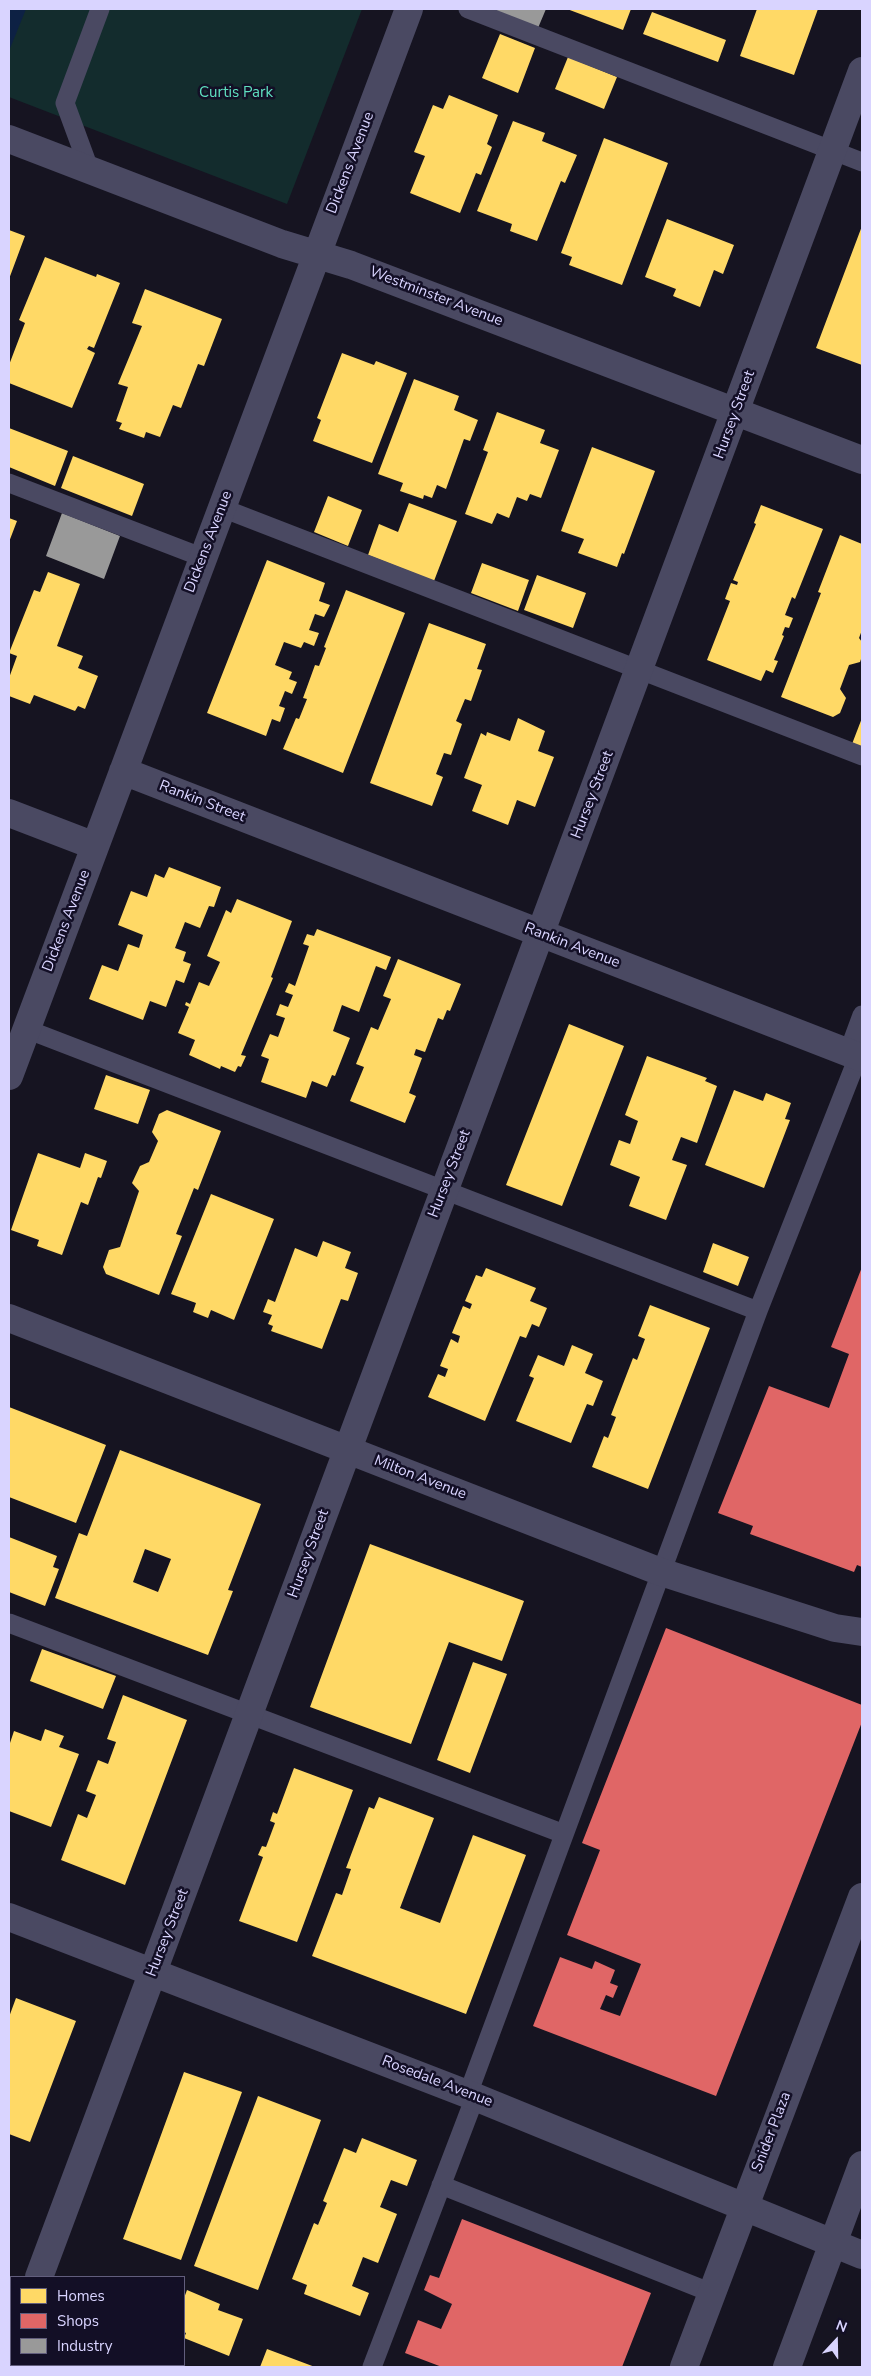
<!DOCTYPE html>
<html>
<head>
<meta charset="utf-8">
<style>
	body { margin:0 }
	#map { position:relative; width:871px; height:2376px; overflow:hidden; background:#161421; font-family:"Nunito Sans",sans-serif }
	canvas { display:block }
	.frame { position:absolute; inset:0; border:10px solid #d9d4ff; pointer-events:none }
	.legend { position:absolute; left:10px; top:2276px; width:175px; height:90px; box-sizing:border-box; background:#130f26; border:1px solid #625e7d; margin:0; padding:6px 9px; list-style:none; font-size:15px; color:#d9d4ff }
	.legend li { display:flex; align-items:center; gap:10px; height:25px }
	.legend b { width:25px; border:1px solid #625e7d }
	.north { position:absolute; left:811px; top:2316px; width:50px; height:50px; -webkit-text-stroke:4px #130f26; paint-order:stroke; rotate:21deg; font-size:14px; font-weight:700; line-height:20px; text-align:center; color:#d9d4ff }
	.north::after { content:''; display:block; margin:auto; width:18px; height:22px; background:#d9d4ff; clip-path:polygon(50% 0,100% 100%,50% 72%,0 100%) }
</style>
</head>
<body>
<div id="map">
<canvas width="871" height="2376"></canvas>
<div class="frame"></div>
<ul class="legend">
<li><b style="height:14px;background:#ffd966"></b>Homes</li>
<li><b style="height:14px;background:#e06666"></b>Shops</li>
<li><b style="height:14px;background:#999"></b>Industry</li>
</ul>
<div class="north">N</div>
</div>
<script>
const ctx = document.querySelector('canvas').getContext('2d');
ctx.lineJoin = 'round';
function fill(path, color) {
  ctx.fillStyle = color;
  ctx.fill(path, 'evenodd');
}
function toPath(rows) {
  const path = new Path2D();
  for (const r of rows) {
    path.moveTo(r[0], r[1]);
    for (let i = 2; i < r.length; i += 2) path.lineTo(r[i], r[i + 1]);
  }
  return path;
}
function strokePath(path, color, width, dash) {
  ctx.strokeStyle = color;
  ctx.lineWidth = width;
  ctx.lineCap = dash ? 'butt' : 'round';
  ctx.setLineDash(dash || []);
  ctx.stroke(path);
}
function label(font, color, halo, rows, align = 'center') {
  ctx.font = font + ' "Nunito Sans",sans-serif';
  ctx.lineWidth = 5;
  ctx.setLineDash([]);
  ctx.textBaseline = 'middle';
  ctx.strokeStyle = halo;
  ctx.fillStyle = color;
  for (const [text, x, y, turn = 0] of rows) {
    ctx.save();
    ctx.translate(x, y);
    ctx.rotate((+turn || 0) * Math.PI / 180);
    ctx.textAlign = isNaN(turn) ? turn : align;
    if (halo) ctx.strokeText(text, 0, 0);
    ctx.fillText(text, 0, 0);
    ctx.restore();
  }
}
fill(toPath([
	[9,9,362,9,287,204,9,97]
]), '#132c2d');
fill(toPath([
	[9,9,26,9,9,51]
]), '#0d2144');
fill(toPath([
	[567,9,631,9,623,30],
	[757,9,818,9,794,75,740,56],
	[652,12,726,40,718,62,643,34],
	[500,34,535,48,518,93,482,78],
	[568,57,617,77,604,109,555,89],
	[449,95,498,115,487,144,492,147,481,175,476,173,460,213,410,193,425,156,414,152,433,105,443,109],
	[513,121,545,133,542,141,577,155,565,183,561,181,537,241,510,231,512,224,477,211],
	[604,138,668,163,622,285,569,265,572,257,561,253],
	[667,219,734,245,723,274,714,270,700,307,673,296,676,289,645,277],
	[862,226,862,365,816,348],
	[9,230,25,236,9,279],
	[45,257,96,277,97,274,120,283,94,348,89,346,87,349,95,353,72,408,9,383,9,365,25,323,19,320],
	[145,289,222,319,204,366,198,364,181,408,173,405,160,437,146,432,144,438,119,429,122,423,116,421,128,387,118,384,142,326,132,323],
	[342,353,374,365,376,361,407,373,372,463,313,441,321,420,317,418],
	[414,379,459,396,454,410,478,420,470,441,464,439,446,489,437,485,432,498,424,495,423,499,400,491,403,483,378,474],
	[497,412,545,430,540,443,559,450,541,498,530,494,527,501,517,497,509,518,497,513,492,524,465,514,488,452,483,450],
	[9,428,68,451,55,486,9,467],
	[592,447,655,471,624,554,622,553,617,567,578,553,584,539,561,531],
	[73,456,144,484,132,516,61,488],
	[328,496,362,510,348,546,314,532],
	[409,503,457,521,434,581,368,555,379,524,398,532],
	[761,505,823,529,795,599,792,597,785,615,793,618,789,628,785,627,782,635,784,636,774,660,778,661,773,673,766,670,761,681,707,660,730,601,725,599,731,583,737,585,738,582,733,580,756,524,754,523],
	[9,518,17,521,9,542],
	[840,535,862,544,862,630,859,638,862,642,862,656,860,662,849,665,840,689,846,698,840,713,833,717,781,697,821,593,818,592],
	[267,560,325,583,319,601,330,605,324,617,315,614,309,630,319,633,314,646,304,642,301,648,284,642,275,665,292,672,289,679,297,682,292,694,285,691,279,706,285,708,280,722,272,719,266,736,207,713],
	[482,563,529,580,518,611,471,593],
	[48,572,80,584,57,646,83,656,78,668,98,676,85,709,78,706,75,711,34,695,30,704,9,696,9,678,17,656,9,653,34,590,40,592],
	[537,575,586,593,573,628,524,610],
	[346,590,405,613,343,773,283,749,296,718,299,719,307,699,303,698,315,665,319,666,326,648,324,647],
	[429,623,486,644,477,669,482,670,471,701,465,699,456,721,462,724,451,755,444,753,436,774,443,777,432,806,370,783],
	[518,718,545,731,538,751,554,757,535,807,517,800,508,825,472,811,482,785,464,778,481,733,486,736,487,732,510,741],
	[862,718,862,748,852,744],
	[169,867,221,887,214,907,209,906,200,928,185,922,175,948,186,952,183,961,191,964,184,983,176,980,166,1007,150,1001,143,1020,89,999,102,965,118,971,128,944,139,948,143,935,118,925,131,891,147,897,155,874,164,878],
	[237,899,292,921,271,977,273,978,241,1055,246,1056,241,1067,238,1066,235,1072,221,1066,220,1069,189,1055,195,1040,178,1033,189,1007,185,1005,186,1002,190,1004,199,982,209,986,220,962,207,956,226,910,231,913],
	[317,929,391,957,386,970,376,966,359,1012,342,1005,333,1031,350,1038,335,1076,332,1075,327,1087,312,1081,306,1098,261,1082,269,1059,261,1056,270,1034,278,1037,285,1018,276,1015,280,1004,288,1007,293,995,285,992,289,983,295,986,309,946,303,944,307,934,314,936],
	[398,959,461,984,450,1011,447,1010,443,1020,438,1018,425,1052,416,1049,414,1055,422,1058,409,1093,416,1096,405,1123,350,1101,364,1067,356,1064,371,1027,378,1030,391,999,383,996],
	[569,1024,624,1046,562,1206,506,1185],
	[647,1056,707,1078,705,1081,717,1086,697,1143,681,1137,672,1160,687,1165,666,1220,629,1206,640,1177,610,1165,619,1140,630,1144,638,1121,625,1115],
	[106,1075,150,1090,138,1124,94,1109],
	[734,1090,763,1101,766,1093,791,1103,785,1119,790,1120,764,1188,705,1165],
	[167,1110,221,1131,198,1190,194,1188,176,1234,182,1236,159,1295,106,1274,103,1267,109,1250,120,1247,139,1191,132,1183,140,1166,149,1162,158,1141,152,1132,159,1114],
	[38,1153,80,1168,85,1153,107,1161,101,1178,98,1177,88,1205,81,1202,62,1255,37,1246,39,1240,11,1230],
	[211,1194,274,1219,234,1320,211,1310,208,1318,193,1312,196,1303,171,1294],
	[323,1241,351,1252,345,1268,358,1273,348,1301,341,1299,322,1349,271,1331,273,1326,268,1324,272,1315,263,1312,268,1299,275,1302,295,1248,317,1257],
	[713,1243,749,1257,738,1286,703,1272],
	[486,1268,536,1288,530,1301,547,1308,539,1327,532,1324,526,1338,520,1336,485,1421,428,1397,438,1374,445,1377,448,1369,440,1366,451,1339,458,1343,460,1336,452,1333,463,1306,470,1309,472,1304,465,1301,476,1275,482,1277],
	[650,1305,710,1328,648,1489,592,1467,604,1436,608,1438,616,1417,611,1415,633,1358,637,1360,645,1339,638,1336],
	[572,1345,593,1354,585,1373,603,1381,593,1406,587,1404,571,1443,516,1421,534,1378,529,1376,538,1355,564,1366],
	[9,1407,106,1445,76,1523,9,1497],
	[120,1450,261,1504,228,1590,233,1591,208,1655,55,1598,79,1533,87,1536],
	[145,1549,171,1559,158,1592,133,1582],
	[9,1537,57,1556,53,1567,59,1569,45,1606,9,1592],
	[370,1544,524,1601,502,1661,449,1642,411,1744,310,1707],
	[42,1649,116,1676,103,1709,30,1681],
	[473,1662,507,1674,470,1773,437,1760],
	[123,1695,187,1720,125,1885,61,1860,78,1814,87,1818,96,1795,86,1791,98,1760,108,1764,116,1742,107,1739],
	[45,1729,64,1736,59,1747,79,1754,51,1827,9,1811,9,1746,14,1731,41,1741],
	[294,1768,353,1790,297,1942,239,1921,263,1857,258,1855,262,1846,266,1847,275,1823,270,1821,273,1812,277,1814],
	[379,1797,434,1818,400,1908,440,1923,473,1835,526,1855,466,2014,312,1956,336,1893,342,1895,351,1869,346,1868,369,1807,374,1809],
	[16,1998,76,2021,30,2142,9,2134,9,2017],
	[184,2072,242,2092,181,2260,123,2239],
	[258,2096,321,2120,258,2290,194,2266],
	[362,2138,417,2160,407,2186,391,2180,380,2207,397,2214,378,2263,363,2257,352,2286,369,2293,360,2316,304,2294,307,2285,292,2279,314,2223,318,2225,327,2203,323,2201,344,2148,356,2153],
	[187,2290,220,2304,218,2310,243,2319,229,2356,184,2338,186,2333,184,2332,184,2298],
	[267,2349,315,2367,260,2367],
	[86,2365,137,2365,136,2367,85,2367]
]), '#ffd966');
fill(toPath([
	[862,1267,862,1567,857,1565,854,1572,750,1534,753,1526,718,1513,769,1386,829,1408,849,1354,831,1347],
	[666,1628,862,1705,862,1722,716,2096,533,2026,560,1957,592,1969,595,1961,615,1970,610,1983,618,1986,613,1998,606,1995,600,2009,620,2016,641,1964,567,1935,600,1850,582,1843],
	[462,2219,651,2293,622,2367,442,2367,405,2353,418,2320,441,2329,452,2304,424,2290,430,2275,439,2278]
]), '#e06666');
fill(toPath([
	[489,9,546,9,538,28],
	[62,513,120,536,104,579,46,556]
]), '#999');
strokePath(toPath([
	[468,9,862,162],
	[90,171,65,103,100,9],
	[9,483,204,558],
	[222,508,862,756],
	[26,1029,758,1311],
	[848,1053,862,1015],
	[9,1623,564,1834],
	[468,2094,758,1311,858,1057],
	[441,2185,712,2293],
	[372,2367,475,2097]
]), '#4a4962', 19);
strokePath(toPath([
	[9,139,282,244,351,265,862,460],
	[123,771,862,1058],
	[9,813,95,846],
	[9,1076,409,9],
	[9,1318,661,1572,835,1628,862,1632],
	[9,1917,475,2097,862,2255],
	[39,2277,862,71],
	[9,2359,11,2353],
	[684,2367,862,1897],
	[787,2367,862,2165]
]), '#4a4962', 28);
label('15px', '#5fe0c0', '#130f26', [
	["Curtis Park",236,93]
]);
label('15px', '#d9d4ff', '#130f26', [
	["Dickens Avenue",351,163,-69],
	["Westminster Avenue",436,297,21],
	["Hursey Street",735,415,-70],
	["Dickens Avenue",209,542,-69],
	["Hursey Street",593,795,-69],
	["Rankin Street",202,802,21],
	["Dickens Avenue",67,921,-69],
	["Rankin Avenue",572,946,21],
	["Hursey Street",450,1174,-69],
	["Milton Avenue",420,1478,21],
	["Hursey Street",309,1554,-70],
	["Hursey Street",168,1933,-69],
	["Rosedale Avenue",437,2082,21],
	["Snider Plaza",772,2132,-69]
]);
</script>
</body>
</html>
